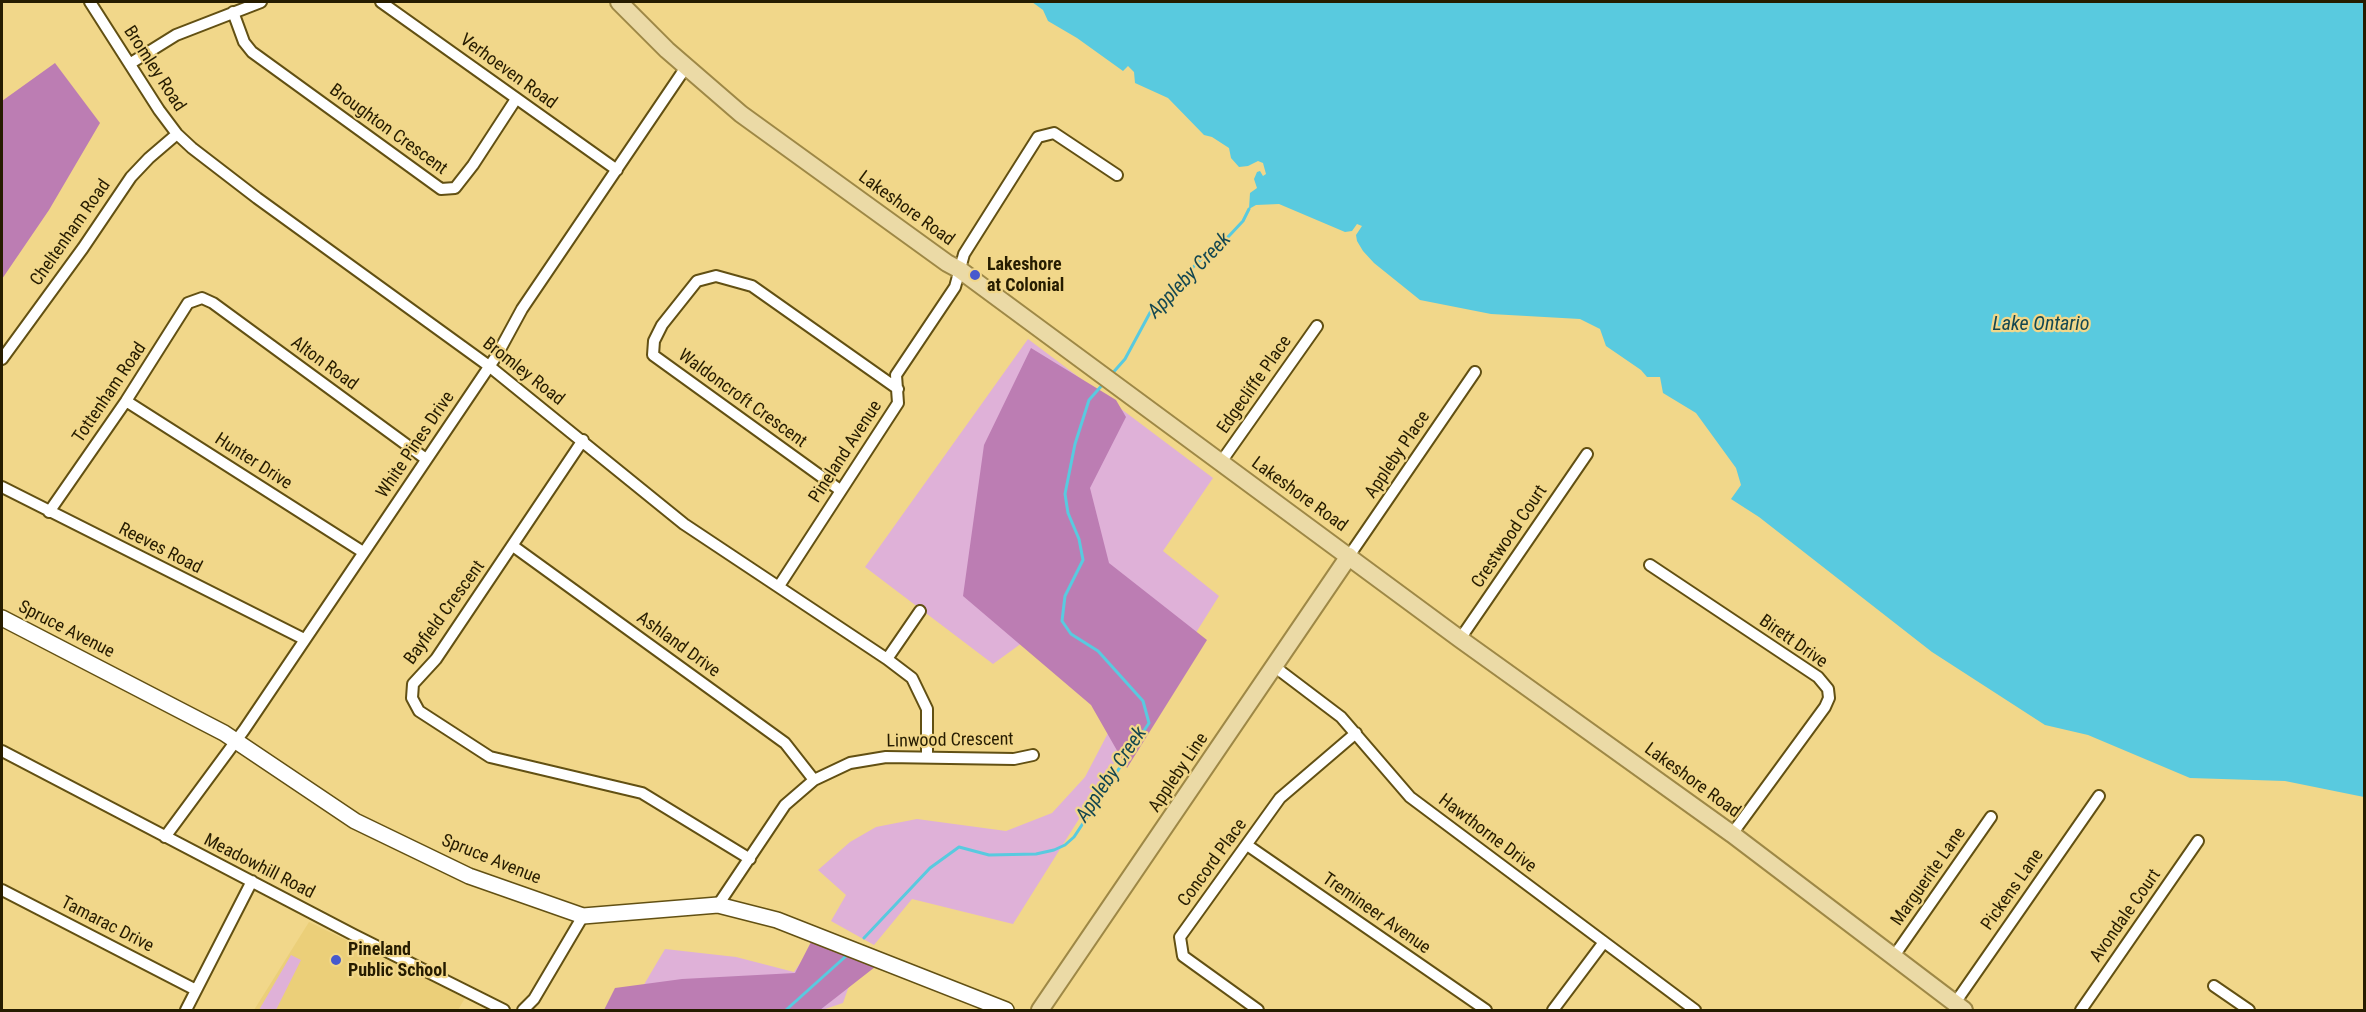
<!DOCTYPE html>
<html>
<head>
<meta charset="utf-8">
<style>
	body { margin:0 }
	#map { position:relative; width:2366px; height:1012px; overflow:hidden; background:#f1d78a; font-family:"Roboto Condensed",sans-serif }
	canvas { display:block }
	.frame { position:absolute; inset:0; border:3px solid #261c00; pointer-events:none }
</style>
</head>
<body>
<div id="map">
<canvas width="2366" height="1012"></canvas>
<div class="frame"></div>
</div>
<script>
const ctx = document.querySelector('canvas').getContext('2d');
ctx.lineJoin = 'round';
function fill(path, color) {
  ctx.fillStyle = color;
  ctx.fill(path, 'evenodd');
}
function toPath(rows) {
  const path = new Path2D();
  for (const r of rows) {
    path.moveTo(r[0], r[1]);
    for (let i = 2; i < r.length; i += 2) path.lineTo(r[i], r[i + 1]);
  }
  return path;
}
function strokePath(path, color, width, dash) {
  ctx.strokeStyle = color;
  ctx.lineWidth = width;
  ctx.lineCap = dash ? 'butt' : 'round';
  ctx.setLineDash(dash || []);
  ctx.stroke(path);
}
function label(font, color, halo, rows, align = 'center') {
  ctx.font = font + ' "Roboto Condensed",sans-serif';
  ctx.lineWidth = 4.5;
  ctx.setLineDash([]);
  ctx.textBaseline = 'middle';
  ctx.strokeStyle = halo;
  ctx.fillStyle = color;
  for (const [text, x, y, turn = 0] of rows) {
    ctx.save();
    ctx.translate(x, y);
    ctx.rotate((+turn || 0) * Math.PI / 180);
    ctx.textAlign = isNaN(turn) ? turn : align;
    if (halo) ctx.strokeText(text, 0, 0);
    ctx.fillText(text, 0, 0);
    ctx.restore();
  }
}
fill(toPath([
	[309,922,465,998,458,1010,254,1010]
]), '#ebcf79');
fill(toPath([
	[1028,339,1213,478,1163,551,1219,596,1013,924,912,899,874,945,831,921,846,895,818,870,850,842,876,827,917,819,1006,831,1052,813,1085,777,1119,712,1044,627,993,664,865,567],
	[665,949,736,957,794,972,810,949,857,963,843,1003,822,1010,629,1010],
	[291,955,301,960,276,1010,259,1010]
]), '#dfb1d8');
fill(toPath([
	[55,63,100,123,49,210,2,279,2,101],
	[1031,348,1116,400,1126,417,1090,488,1109,563,1207,640,1127,768,1091,705,963,596,984,445],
	[811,942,875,967,820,1010,604,1010,615,988,682,979,795,973]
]), '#bc7db3');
fill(toPath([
	[1032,2,2364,2,2364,797,2285,781,2190,778,2088,735,2045,725,1932,652,1759,517,1731,499,1741,485,1736,468,1696,413,1663,393,1660,377,1647,377,1641,370,1606,346,1600,329,1580,319,1491,314,1420,300,1374,263,1363,251,1357,241,1356,235,1362,226,1357,224,1352,231,1345,232,1279,204,1256,205,1249,209,1250,193,1257,188,1254,179,1257,172,1260,171,1263,176,1266,174,1263,163,1258,161,1248,166,1239,167,1231,158,1229,148,1212,137,1204,135,1168,98,1135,83,1134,72,1128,66,1123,71,1077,38,1048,21,1043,10]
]), '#59cadf');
strokePath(toPath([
	[1110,376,1125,359,1152,309,1207,253,1228,237,1243,221,1249,209],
	[864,938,930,868,959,847,989,855,1036,854,1054,850,1065,845,1074,837,1149,723,1143,701,1098,651,1071,634,1062,621,1065,596,1083,560,1079,539,1068,513,1065,494,1075,444,1089,400,1104,383],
	[786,1010,845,957]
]), '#59cadf', 3);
const street = toPath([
	[90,2,159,110,177,134,192,148,257,198,489,366,684,524,887,659,912,678,927,709,927,757],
	[381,2,617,170],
	[233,12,244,42,252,52,441,189,455,188,473,165,516,99],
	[131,63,176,35,261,2],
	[2,359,83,248,131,177,149,158,177,134],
	[126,401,363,552],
	[583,440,436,659,413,684,412,698,419,711,490,757,642,793,750,859],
	[1221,462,1317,326],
	[2,487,304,639],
	[840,490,653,355,654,341,662,325,697,281,716,276,752,286,898,389],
	[49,512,126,401,188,303,202,298,213,303,426,459],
	[513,546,785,743,814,780],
	[1349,556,1475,372],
	[1650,565,1818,677,1828,689,1829,698,1825,707,1732,834],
	[779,586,898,403,896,375,955,287,964,254,1038,137,1054,133,1117,175],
	[1460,639,1587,454],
	[887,659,920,611],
	[1275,667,1341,717,1410,797,1695,1010],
	[2,751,354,935,504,1010],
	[165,837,244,730,497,355,522,309,686,67],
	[1247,845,1486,1010],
	[2,890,196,990],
	[718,905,785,805,814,780,850,763,886,757,1014,759,1033,755],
	[1894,956,1991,817],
	[2214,986,2249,1010],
	[1955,1003,2099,796],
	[186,1010,252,881],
	[523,1010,534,999,583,916],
	[1258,1010,1183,956,1180,937,1280,798,1356,733],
	[1553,1010,1604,942],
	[2081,1010,2198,841]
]);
const secondary = toPath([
	[2,618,224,733,355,821,469,876,583,916,718,905,777,920,1006,1010]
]);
const primary = toPath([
	[619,2,667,50,741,114,947,263,960,270,1460,639,1732,834,1964,1010],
	[1040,1010,1349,556]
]);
strokePath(street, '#625013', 14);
strokePath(secondary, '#625013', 18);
strokePath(primary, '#9e8846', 20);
strokePath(street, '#fff', 10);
strokePath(secondary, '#fff', 15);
strokePath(primary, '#ebdaa6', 16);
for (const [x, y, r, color] of [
	[975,275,6,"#4659cd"],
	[336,960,6,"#4659cd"]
]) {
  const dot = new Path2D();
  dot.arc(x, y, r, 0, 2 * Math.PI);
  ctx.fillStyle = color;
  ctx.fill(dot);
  strokePath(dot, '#f1d78a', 2);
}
label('18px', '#261c00', '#f1d78a', [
	["Bromley Road",154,69,57],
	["Verhoeven Road",508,72,36],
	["Broughton Crescent",388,130,36],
	["Lakeshore Road",906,209,36],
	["Cheltenham Road",71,233,-55],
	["Alton Road",324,364,36],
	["Bromley Road",523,372,38],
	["Edgecliffe Place",1255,385,-55],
	["Tottenham Road",110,393,-56],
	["Waldoncroft Crescent",742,399,36],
	["White Pines Drive",416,445,-56],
	["Pineland Avenue",846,452,-57],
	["Appleby Place",1398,455,-56],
	["Hunter Drive",253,462,33],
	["Lakeshore Road",1299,495,36],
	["Crestwood Court",1510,537,-56],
	["Reeves Road",160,549,27],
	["Bayfield Crescent",445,613,-54],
	["Spruce Avenue",66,630,27],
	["Birett Drive",1793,642,35],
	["Ashland Drive",678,645,36],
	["Linwood Crescent",950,741,-1],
	["Appleby Line",1179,773,-56],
	["Lakeshore Road",1692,781,36],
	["Hawthorne Drive",1487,834,37],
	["Spruce Avenue",491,860,22],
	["Concord Place",1213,863,-54],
	["Meadowhill Road",259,867,27],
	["Marguerite Lane",1929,877,-55],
	["Pickens Lane",2013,890,-55],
	["Tremineer Avenue",1376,914,35],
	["Avondale Court",2126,916,-55],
	["Tamarac Drive",107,925,27]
]);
label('bold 18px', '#261c00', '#f1d78a', [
	["Lakeshore",987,265],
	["at Colonial",987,286],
	["Pineland",348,950],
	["Public School",348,971]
], 'left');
label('italic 20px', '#144750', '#f1d78a', [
	["Appleby Creek",1190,276,-46],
	["Lake Ontario",2041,325],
	["Appleby Creek",1112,775,-56]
]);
</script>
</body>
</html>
